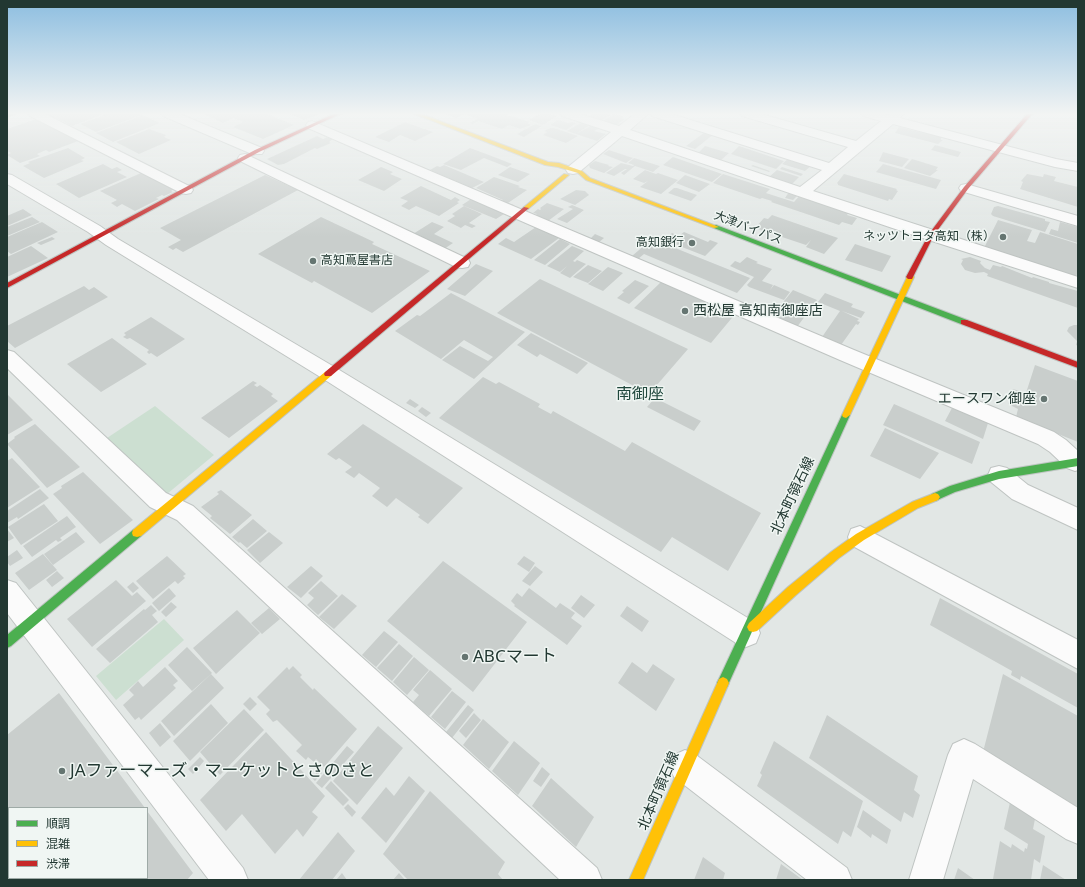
<!DOCTYPE html>
<html>
<head>
<meta charset="utf-8">
<style>
	body { margin:0 }
	#map { position:relative; width:1085px; height:887px; overflow:hidden; background:#e2e7e5; font-family:"Noto Sans","Noto Sans JP",sans-serif }
	canvas { display:block }
	.frame { position:absolute; inset:0; border:8px solid #223832; pointer-events:none }
	.legend { position:absolute; left:8px; top:807px; width:140px; height:72px; box-sizing:border-box; background:#f0f6f3; border:1px solid #9eaaa6; margin:0; padding:5px 7px; list-style:none; font-size:12px; color:#223832 }
	.legend li { display:flex; align-items:center; gap:8px; height:20px }
	.legend b { width:20px; border:1px solid #9eaaa6 }
</style>
</head>
<body>
<div id="map">
<canvas width="1085" height="887"></canvas>
<div class="frame"></div>
<ul class="legend">
<li><b style="height:5px;background:#4caf50"></b>順調</li>
<li><b style="height:5px;background:#ffc107"></b>混雑</li>
<li><b style="height:5px;background:#c62828"></b>渋滞</li>
</ul>
</div>
<script>
const ctx = document.querySelector('canvas').getContext('2d');
ctx.lineJoin = 'round';
function fill(path, color) {
  ctx.fillStyle = color;
  ctx.fill(path, 'evenodd');
}
function toPath(rows) {
  const path = new Path2D();
  for (const r of rows) {
    path.moveTo(r[0], r[1]);
    for (let i = 2; i < r.length; i += 2) path.lineTo(r[i], r[i + 1]);
  }
  return path;
}
function strokePath(path, color, width, dash) {
  ctx.strokeStyle = color;
  ctx.lineWidth = width;
  ctx.lineCap = dash ? 'butt' : 'round';
  ctx.setLineDash(dash || []);
  ctx.stroke(path);
}
function label(font, color, halo, rows, align = 'center') {
  ctx.font = font + ' "Noto Sans","Noto Sans JP",sans-serif';
  ctx.lineWidth = 3;
  ctx.setLineDash([]);
  ctx.textBaseline = 'middle';
  ctx.strokeStyle = halo;
  ctx.fillStyle = color;
  for (const [text, x, y, turn = 0] of rows) {
    ctx.save();
    ctx.translate(x, y);
    ctx.rotate((+turn || 0) * Math.PI / 180);
    ctx.textAlign = isNaN(turn) ? turn : align;
    if (halo) ctx.strokeText(text, 0, 0);
    ctx.fillText(text, 0, 0);
    ctx.restore();
  }
}
fill(toPath([
	[155,406,214,455,167,494,107,438],
	[164,619,184,640,116,700,96,676]
]), '#ccdfd1');
fill(toPath([
	[44,113,107,113,72,126],
	[110,113,137,113,142,115,96,132,80,124],
	[207,113,265,113,294,125,263,139,233,127,243,122,233,118,223,123,204,114],
	[293,113,322,113,304,120,290,114],
	[449,113,466,113,456,118,446,114],
	[467,113,504,113,508,115,506,116,511,116,530,122,528,123,531,125,520,129,509,125,502,129,478,121,473,124,470,123,477,119,465,114],
	[542,113,547,113,557,116,543,125,529,120],
	[594,113,604,113,610,115,601,121,588,117],
	[614,114,624,117,622,118,625,119,616,125,602,121],
	[143,115,160,123,113,142,96,133],
	[36,119,78,141,49,152,46,150,37,154,40,156,20,163,7,155,11,153,7,151,7,129],
	[558,120,568,123,572,122,576,123,566,130,550,125],
	[405,122,433,132,415,141,400,135,389,142,375,137],
	[582,122,590,125,576,134,567,131],
	[535,124,542,126,524,137,517,134],
	[592,125,600,128,594,131,606,134,597,141,576,134],
	[899,127,941,137,941,140,943,140,938,144,895,133],
	[550,128,554,128,578,136,566,143,543,135,547,132,544,131],
	[149,129,166,135,164,137,171,140,139,154,116,142],
	[705,132,714,134,695,149,686,146],
	[317,136,323,139,327,137,333,139,329,142,331,143,317,149,315,148,284,164,278,165,267,159],
	[935,145,961,152,958,157,931,150],
	[705,146,729,153,720,161,698,153],
	[739,146,784,161,776,169,731,154],
	[68,148,85,158,81,160,84,161,44,178,23,166,30,163,28,162],
	[470,148,489,155,512,164,507,167,484,158,461,170,443,164],
	[609,150,633,158,626,163,603,154],
	[883,152,909,159,902,167,879,161],
	[673,157,722,174,712,182,663,165],
	[634,158,660,166,653,172,635,166,624,175,621,173,627,169,625,169,614,176,606,173,621,163,633,166,634,165,628,163],
	[789,158,812,165,805,171,782,164],
	[912,159,938,167,936,170,938,170,930,176,904,168],
	[595,161,609,165,608,166,613,167,604,173,590,168,589,165],
	[103,164,112,169,117,167,122,170,117,172,127,177,79,198,56,184],
	[883,164,941,180,936,189,876,172],
	[444,165,484,182,472,188,430,170,437,166,440,167],
	[753,165,770,171,769,172,751,166],
	[381,167,393,172,390,174,402,179,384,191,358,180],
	[510,167,530,174,518,182,498,175],
	[782,167,803,174,801,176,780,169],
	[645,170,656,174,658,173,678,180,661,194,640,187,648,181,644,183,633,179],
	[777,170,799,177,792,184,769,177],
	[141,173,174,189,171,191,173,192,164,196,162,195,156,198,159,199,135,211,122,204,117,207,111,203,117,200,100,191],
	[723,174,770,189,766,193,794,202,800,195,849,212,847,215,857,218,852,225,842,222,839,225,771,202,772,201,762,198,760,199,713,183],
	[844,174,897,189,896,190,898,191,892,200,889,199,888,201,838,185,838,184,837,183],
	[1027,174,1043,177,1044,174,1056,177,1054,181,1078,187,1078,207,1020,189,1023,182,1021,181],
	[265,175,298,190,183,252,176,248,173,250,168,247,181,240,160,228],
	[685,175,710,184,699,192,676,183],
	[494,177,520,186,518,187,527,190,508,203,514,205,511,206,500,202,503,200,476,188],
	[421,186,451,200,455,197,460,200,457,202,459,203,439,216,416,206,409,210,405,208,411,204,405,208,401,206,408,201,400,198],
	[674,188,677,188,697,195,691,201,668,193],
	[576,190,585,191,589,195,575,205,560,199],
	[789,192,798,195,793,200,785,198],
	[471,199,503,213,504,214,496,219,462,205],
	[547,203,564,209,548,221,535,216,537,214,533,213,538,209,540,210,541,209,540,208],
	[572,205,584,210,567,223,557,219,573,209,568,207],
	[464,206,482,214,469,223,476,226,472,228,465,225,461,228,447,221,455,216,452,214],
	[998,206,1045,219,1045,221,1050,222,1045,232,993,216,991,214,994,207],
	[23,209,32,215,7,226,7,216],
	[772,215,818,231,838,238,824,254,806,247,811,240,806,245,755,228,764,218,768,219],
	[32,217,40,222,7,236,7,227],
	[321,217,374,242,372,244,430,271,372,313,314,281,312,283,258,254],
	[998,220,1032,230,1027,241,1035,243,1040,232,1078,244,1078,271,1076,277,984,248],
	[42,222,58,232,11,254,7,251,7,237],
	[432,222,444,227,434,234,453,243,444,249,413,234],
	[1060,222,1078,227,1078,243,1049,234,1051,229,1058,231],
	[536,227,559,238,531,259,498,244,506,238,514,242],
	[684,232,708,242,710,240,718,243,705,256,664,240,672,233,679,236],
	[595,234,604,238,598,243,590,239],
	[52,237,55,239,41,245,37,243],
	[560,239,570,244,545,265,534,260],
	[652,239,655,240,750,278,737,293,644,254,638,259,632,256],
	[855,244,891,256,882,272,845,260],
	[31,246,48,258,7,277,7,257],
	[572,246,584,251,573,261,575,262,577,260,586,264,570,278,560,273,567,266,560,272,547,266],
	[747,257,758,262,756,263,772,269,762,281,773,285,770,290,774,285,790,292,784,300,749,287,747,285,754,277,730,266,735,261,740,263],
	[970,257,981,261,980,263,985,268,990,270,993,265,1001,267,1002,266,1032,278,1033,277,1049,282,1049,283,1078,291,1078,308,987,276,988,274,984,272,975,273,965,270,961,264,963,260,961,259],
	[476,264,493,271,465,296,447,289],
	[588,265,602,271,588,283,573,277],
	[608,267,623,273,603,291,588,284],
	[540,279,673,342,688,349,650,393,632,385,497,313],
	[635,280,649,286,629,304,617,298,624,292,622,291],
	[661,282,736,313,711,343,634,308],
	[84,286,89,290,94,287,108,297,15,348,7,341,7,326],
	[793,290,817,300,797,327,772,316],
	[451,293,525,332,474,379,442,360,460,346,488,361,493,357,464,340,441,359,395,331,417,315,420,316],
	[825,293,853,304,851,307,865,312,861,318,842,311,859,319,857,321,860,322,858,325,856,324,841,345,822,337,840,311,818,302],
	[151,317,185,339,157,357,151,353,149,354,147,352,149,350,130,338,127,339,123,337,126,335,124,333],
	[1074,325,1078,325,1078,346,1076,345,1077,341,1067,331,1069,327],
	[531,333,588,363,577,374,540,354,537,357,517,345],
	[112,338,147,364,101,392,67,364],
	[1035,365,1078,381,1078,442,1016,417,1018,409,1008,404,1013,389,1026,393],
	[483,377,496,384,499,382,540,404,538,407,551,414,553,411,625,451,632,442,761,513,728,571,672,537,661,552,439,418],
	[253,381,257,383,254,385,257,387,260,385,273,394,271,396,278,401,229,438,201,418],
	[7,394,33,420,7,435],
	[655,398,701,421,694,431,647,407],
	[410,399,419,405,415,408,406,403],
	[894,404,980,442,972,464,883,425],
	[422,407,431,413,426,417,418,411],
	[952,408,988,423,983,439,945,421],
	[35,424,80,467,47,488,7,444,15,438,14,437],
	[363,424,463,488,428,524,418,517,420,515,396,498,387,507,372,496,380,488,359,473,354,478,345,472,352,467,339,458,336,460,327,454],
	[885,428,939,453,920,479,870,456],
	[12,458,40,487,7,508,7,461],
	[83,472,133,520,100,544,53,494,62,488,61,486],
	[40,489,49,498,18,519,17,517,7,523,7,511],
	[221,490,252,515,230,534,210,518,212,516,201,507,219,494,217,492],
	[44,504,58,521,21,545,8,527],
	[67,516,76,527,60,538,62,540,58,542,56,540,32,557,23,546],
	[253,519,267,531,247,548,240,542,239,543,232,537],
	[7,529,14,538,7,542],
	[76,532,85,542,53,565,44,554],
	[269,532,283,543,260,563,247,550],
	[17,550,23,558,10,566,7,562,7,557],
	[43,554,57,570,29,590,15,573],
	[167,556,186,574,183,576,185,578,178,584,175,581,153,599,136,581],
	[524,556,535,563,529,572,517,564],
	[443,561,527,622,473,692,387,621],
	[311,566,323,576,301,598,287,587],
	[535,566,543,572,530,586,522,581],
	[57,571,64,578,52,587,46,580],
	[116,580,132,596,137,592,146,601,92,647,67,619],
	[321,581,338,596,318,615,307,605,314,598,308,593],
	[133,582,139,588,133,593,127,587],
	[169,588,176,596,159,611,152,603],
	[529,588,556,608,560,603,575,613,571,618,582,626,567,645,514,606,515,605,511,601,517,593,522,597],
	[342,594,357,606,334,629,319,617],
	[581,595,595,605,584,618,571,608],
	[940,598,1078,674,1078,708,1021,676,1020,680,1011,675,1012,671,930,625],
	[171,602,177,607,166,617,161,612],
	[151,605,157,611,152,615,158,622,110,663,96,649,144,609,145,610],
	[627,606,649,621,642,632,620,616],
	[269,608,280,619,262,634,251,623],
	[237,610,260,633,216,674,193,648],
	[384,631,398,642,376,667,362,655],
	[399,644,413,656,392,681,377,668],
	[187,647,212,673,192,691,168,665],
	[414,657,429,670,407,695,393,682],
	[632,662,647,673,653,664,675,679,656,711,618,683],
	[293,666,302,675,300,677,313,690,314,688,357,729,324,767,316,759,314,762,308,757,306,760,296,751,302,745,277,720,273,722,266,714,270,710,257,697,287,667,289,670],
	[165,667,178,681,173,685,176,688,141,720,139,717,135,720,123,705,134,695,129,690,138,681,143,687],
	[430,670,452,689,429,716,413,702,419,695,413,690],
	[211,674,224,688,174,736,161,721],
	[1003,674,1078,716,1078,810,983,752],
	[452,691,466,702,445,729,431,717],
	[59,693,145,808,9,808,9,878,147,878,147,811,193,873,187,880,7,880,7,735],
	[250,697,257,704,250,711,243,704],
	[211,704,228,723,190,761,173,741],
	[468,705,474,710,452,738,446,732],
	[244,709,264,730,220,775,200,752],
	[474,713,481,720,466,738,459,731],
	[827,715,918,776,914,790,920,795,913,818,904,812,901,822,809,758],
	[483,719,509,742,489,769,463,745],
	[160,723,171,737,160,747,149,733],
	[378,726,403,748,357,805,333,781],
	[266,732,325,796,312,812,318,817,303,837,297,829,275,854,242,814,226,831,200,800],
	[514,741,540,763,518,795,492,771],
	[774,741,863,801,851,837,843,831,838,844,757,786,762,775,760,773],
	[347,746,354,752,322,788,316,783],
	[200,757,204,761,193,774,188,769],
	[542,767,550,774,541,787,533,781],
	[319,770,322,773,315,781,312,778],
	[409,776,425,791,386,843,361,818,386,787,394,796],
	[551,778,594,817,576,847,532,806],
	[331,781,349,800,343,806,325,788],
	[430,791,505,862,498,874,503,880,408,880,383,854],
	[1011,798,1036,814,1033,829,1045,836,1040,863,1034,859,1031,880,993,879,1000,841,1011,848,1012,844,1024,852,1025,848,1027,849,1028,844,1004,829],
	[348,804,356,812,352,817,344,808],
	[863,810,891,830,887,844,872,834,871,838,857,827],
	[338,832,355,851,332,880,299,880],
	[703,857,725,873,723,880,694,880],
	[781,864,803,880,776,880],
	[1043,865,1066,880,1040,880],
	[958,868,975,880,954,880],
	[342,873,347,880,336,880],
	[399,873,405,880,393,880]
]), '#c9cecc');
const street = toPath([
	[28,113,43,113,191,187,193,190,191,193,186,194,181,193,30,116,28,113],
	[161,113,177,113,262,148,264,151,262,154,252,154,163,116,161,113],
	[560,113,577,113,619,126,636,113,649,113,630,130,800,187,822,170,652,116,650,113,668,113,829,163,848,147,742,116,740,113,758,113,856,141,881,121,863,116,861,113,880,113,888,115,891,113,904,113,900,118,1056,159,1078,163,1078,171,1055,167,893,124,813,191,1078,277,1078,288,910,234,622,136,578,173,573,174,568,173,566,170,568,167,611,132,562,116,560,113],
	[312,121,854,350,1054,432,1066,440,1078,451,1078,470,1075,471,1067,468,1050,452,1038,444,840,360,308,128,306,125,308,122,312,121],
	[245,154,468,259,470,263,468,267,462,268,456,267,240,161,238,158,240,155,245,154],
	[7,174,12,175,100,226,118,239,336,368,756,623,760,633,756,643,746,647,736,643,322,378,106,245,88,232,7,184,7,174],
	[966,184,1078,216,1078,226,961,191,959,188,961,185,966,184],
	[7,350,14,352,166,493,193,506,597,868,602,880,560,880,177,520,150,507,7,368,7,350],
	[999,466,1007,468,1028,485,1078,508,1078,530,1012,499,991,482,988,475,991,468,999,466],
	[860,526,1078,640,1078,669,851,545,848,537,851,529,860,526],
	[7,580,16,583,243,868,248,880,209,880,7,613,7,580],
	[964,739,975,744,1078,808,1078,844,1066,839,973,779,943,880,909,880,948,755,953,744,964,739],
	[685,750,696,755,847,868,852,880,807,880,674,777,669,766,674,755,685,750]
]);
const fast = toPath([
	[7,113,17,113,7,117,7,113],
	[716,225,967,320,968,322,967,324,961,324,714,228,714,226,716,225],
	[846,412,850,415,727,687,723,689,719,687,717,683,719,679,842,415,846,412],
	[1078,458,1078,466,999,479,955,492,935,501,932,500,930,497,932,494,950,486,999,471,1078,458],
	[137,529,141,530,142,533,141,536,11,646,7,648,7,635,133,530,137,529]
]);
const slow = toPath([
	[412,113,419,113,548,162,559,163,582,171,590,178,719,227,714,228,586,180,578,173,558,167,545,165,412,113],
	[564,174,569,175,528,209,524,209,524,207,564,174],
	[908,275,912,275,914,277,850,415,846,418,843,417,842,415,908,275],
	[328,371,332,374,331,376,141,536,137,537,133,536,132,533,133,530,325,372,328,371],
	[935,493,938,494,940,497,938,500,918,508,864,540,839,558,796,595,757,631,753,632,749,631,747,627,749,623,788,587,831,552,856,534,912,502,935,493],
	[723,677,727,679,729,683,643,880,629,880,719,679,723,677]
]);
const jam = toPath([
	[336,113,342,113,259,152,7,288,7,283,255,150,336,113],
	[1028,113,1033,113,968,189,934,235,912,279,908,279,906,277,929,234,964,187,1028,113],
	[524,207,529,208,331,376,325,376,324,374,325,372,524,207],
	[961,320,967,320,1078,362,1078,368,961,324,961,320]
]);
strokePath(street, '#bfc4c2', 2);
strokePath(fast, '#bec5c2', 2);
strokePath(slow, '#bec5c2', 2);
strokePath(jam, '#bec5c2', 2);
fill(street, '#fbfbfb');
fill(fast, '#4caf50');
fill(slow, '#ffc107');
fill(jam, '#c62828');
const sky = ctx.createLinearGradient(0, 0, 0, 237);
sky.addColorStop(0, '#8dbee0');
sky.addColorStop(0.48, '#f2f4f3');
sky.addColorStop(1, '#f2f4f300');
ctx.fillStyle = sky;
ctx.fillRect(0, 0, 1085, 237);
for (const [x, y, r, color] of [
	[1003,237,4,"#657571"],
	[692,243,4,"#657571"],
	[313,261,4,"#657571"],
	[685,311,4,"#657571"],
	[1044,399,4,"#657571"],
	[465,657,4,"#657571"],
	[62,771,4,"#657571"]
]) {
  const dot = new Path2D();
  dot.arc(x, y, r, 0, 2 * Math.PI);
  ctx.fillStyle = color;
  ctx.fill(dot);
  strokePath(dot, '#f0f6f3', 1.5);
}
label('12px', '#223832', '#f0f6f3', [
	["大津バイパス",748,228,21]
]);
label('12px', '#223832', '#f0f6f3', [
	["ネッツトヨタ高知（株）",995,237],
	["高知銀行",684,243],
	["高知蔦屋書店",321,261,"left"]
], 'right');
label('14px', '#223832', '#f0f6f3', [
	["西松屋 高知南御座店",693,311],
	["エースワン御座",1036,399,"right"]
], 'left');
label('14px', '#223832', '#f0f6f3', [
	["北本町領石線",793,496,-65],
	["北本町領石線",659,791,-67]
]);
label('16px', '#20483d', '#f0f6f3', [
	["南御座",640,394]
]);
label('17px', '#223832', '#f0f6f3', [
	["ABCマート",473,657],
	["JAファーマーズ・マーケットとさのさと",70,771]
], 'left');
</script>
</body>
</html>
